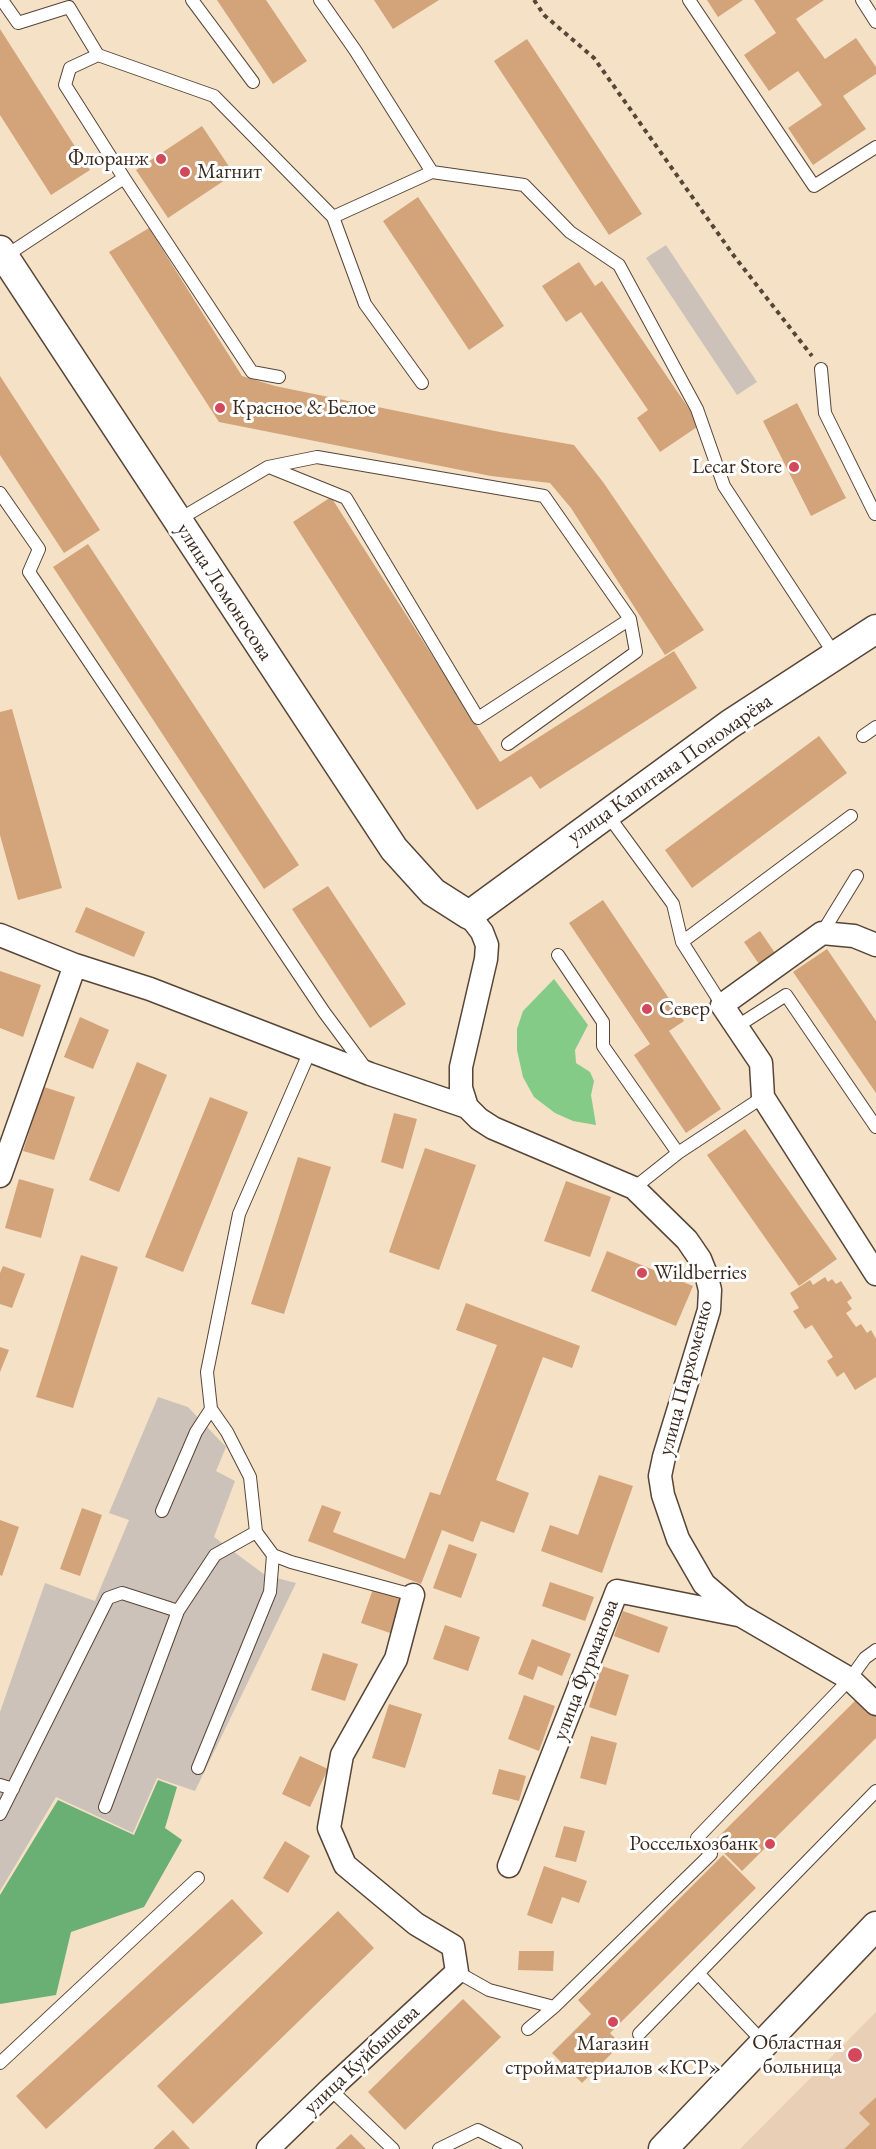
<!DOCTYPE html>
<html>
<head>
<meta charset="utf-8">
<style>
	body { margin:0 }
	canvas { display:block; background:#f4e1c6 }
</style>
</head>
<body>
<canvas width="876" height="2149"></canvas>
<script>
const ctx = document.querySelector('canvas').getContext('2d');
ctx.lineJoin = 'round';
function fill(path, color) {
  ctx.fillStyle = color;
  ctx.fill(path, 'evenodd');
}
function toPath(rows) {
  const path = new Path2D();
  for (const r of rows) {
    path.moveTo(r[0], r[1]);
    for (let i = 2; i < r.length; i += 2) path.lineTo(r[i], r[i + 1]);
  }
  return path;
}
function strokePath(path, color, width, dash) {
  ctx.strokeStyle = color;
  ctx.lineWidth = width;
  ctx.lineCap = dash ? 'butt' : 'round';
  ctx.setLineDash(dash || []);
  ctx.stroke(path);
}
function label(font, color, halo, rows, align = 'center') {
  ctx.font = font + ' "EB Garamond",serif';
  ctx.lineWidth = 6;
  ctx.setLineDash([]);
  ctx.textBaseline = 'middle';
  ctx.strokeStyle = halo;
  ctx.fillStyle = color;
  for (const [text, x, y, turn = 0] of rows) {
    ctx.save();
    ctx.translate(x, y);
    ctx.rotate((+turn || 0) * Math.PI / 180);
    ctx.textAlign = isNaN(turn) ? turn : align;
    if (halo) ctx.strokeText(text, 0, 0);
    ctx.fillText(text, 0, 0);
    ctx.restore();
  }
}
fill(toPath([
	[876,2012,876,2097,860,2113,870,2124,844,2149,740,2149]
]), '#e8cfb5');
fill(toPath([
	[666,245,757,382,737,395,646,258],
	[158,1397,188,1407,226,1447,216,1471,235,1481,214,1537,265,1575,296,1583,195,1791,157,1778,133,1833,56,1797,0,1891,0,1712,45,1583,95,1601,129,1520,109,1513]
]), '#cdc2b9');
fill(toPath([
	[554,979,588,1025,575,1050,576,1063,590,1072,594,1081,591,1095,596,1125,573,1121,555,1113,534,1097,523,1077,517,1050,517,1029,523,1011]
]), '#83cb86');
fill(toPath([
	[158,1780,177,1787,165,1828,182,1840,144,1907,71,1932,56,1995,0,2004,0,1895,58,1800,134,1835]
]), '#6aaf73');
fill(toPath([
	[217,0,266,0,307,61,273,84],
	[374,0,439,0,393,29],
	[707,0,743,0,718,17],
	[754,0,824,0,796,19,825,59,856,38,876,67,876,74,843,96,866,129,813,165,788,128,822,105,798,71,769,91,744,55,776,33],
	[0,29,90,170,51,195,0,115],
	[527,39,642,214,609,235,494,61],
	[202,126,234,174,168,218,136,170],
	[418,197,504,326,469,350,383,221],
	[149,228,242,376,275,386,500,432,574,445,603,482,704,630,665,655,571,508,550,483,491,476,219,422,109,252],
	[579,262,595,286,602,281,700,425,660,452,637,418,648,410,581,312,566,322,542,286],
	[0,376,100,530,64,553,0,455],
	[797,403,846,498,811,516,763,421],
	[331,497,500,762,674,651,697,688,540,789,531,776,477,810,293,522],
	[88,544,299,865,264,889,53,567],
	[12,709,62,888,18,900,0,835,0,712],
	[819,736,847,773,692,888,665,850],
	[328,886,406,1004,370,1028,292,909],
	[603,900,684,1021,669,1031,721,1109,686,1133,634,1055,650,1044,569,923],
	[86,907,145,932,134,957,75,932],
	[760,931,775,953,759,964,744,942],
	[827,949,876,1021,876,1093,793,972],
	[0,971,41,985,23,1037,0,1028],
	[80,1017,109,1030,93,1069,64,1057],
	[137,1062,167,1075,119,1192,89,1180],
	[44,1087,75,1097,54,1160,23,1151],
	[210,1097,248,1112,183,1272,145,1257],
	[394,1113,417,1119,403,1169,381,1162],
	[745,1129,837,1259,799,1286,707,1155],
	[425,1148,476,1165,439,1270,389,1252],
	[298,1157,331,1167,284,1314,251,1304],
	[19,1179,54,1189,41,1238,5,1228],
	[566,1181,611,1197,590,1257,544,1241],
	[607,1251,693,1286,676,1326,591,1291],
	[81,1255,118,1267,73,1408,36,1397],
	[3,1266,25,1274,12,1308,0,1304,0,1273],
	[825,1277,828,1282,832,1279,836,1284,841,1281,852,1298,847,1302,852,1309,846,1313,856,1327,861,1324,867,1333,871,1330,876,1339,876,1377,855,1390,844,1372,837,1377,827,1361,833,1357,812,1325,805,1329,793,1311,799,1308,790,1293,810,1280,813,1285],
	[466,1303,580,1346,572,1368,543,1357,496,1480,529,1493,514,1533,481,1521,473,1542,442,1530,421,1584,308,1541,322,1505,341,1512,333,1532,405,1559,430,1492,440,1495,497,1345,456,1330],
	[0,1347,9,1350,0,1372],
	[599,1475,633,1486,602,1573,541,1551,550,1525,578,1535],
	[82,1508,102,1515,80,1576,60,1569],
	[0,1520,19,1527,2,1576,0,1575],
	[449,1544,477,1554,461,1598,433,1588],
	[550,1582,594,1597,585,1621,542,1606],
	[373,1589,405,1599,393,1634,361,1623],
	[623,1611,668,1627,659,1653,614,1636],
	[445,1625,480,1637,468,1671,433,1659],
	[532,1639,571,1654,562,1676,538,1666,533,1680,518,1674],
	[323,1653,358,1664,345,1701,311,1690],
	[602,1666,629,1675,616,1716,589,1707],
	[524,1695,555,1706,539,1751,508,1739],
	[861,1695,876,1709,876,1738,742,1871,713,1842],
	[389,1704,422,1714,405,1768,372,1758],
	[591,1736,617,1743,606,1785,580,1778],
	[300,1756,328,1769,310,1807,282,1794],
	[499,1769,526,1776,519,1801,492,1794],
	[564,1826,585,1831,576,1862,555,1857],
	[285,1841,310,1856,288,1893,263,1878],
	[723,1855,756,1888,610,2033,621,2044,582,2083,552,2053,591,2014,578,2000],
	[544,1866,587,1881,579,1903,562,1897,552,1924,527,1915],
	[232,1899,263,1933,46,2129,16,2096],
	[338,1911,374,1948,193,2124,157,2086],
	[519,1951,554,1951,553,1971,518,1970],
	[463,1999,501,2037,405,2130,368,2092],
	[876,2097,876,2149,844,2149,870,2124,859,2113],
	[173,2130,190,2149,153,2149],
	[351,2134,366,2149,335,2149]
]), '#d3a37a');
const service = toPath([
	[2,0,18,23,69,7,98,55,214,96,333,217,365,304,422,383],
	[192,0,253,82],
	[320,0,355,50,432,172,524,185,570,232,619,265,697,409,724,486,835,655],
	[689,0,814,186,876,147],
	[862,0,876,22],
	[98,55,70,68,65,85,124,178],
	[333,217,432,172],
	[4,257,124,178,252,372,279,377],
	[821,369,825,413,875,514],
	[269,467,346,498,478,718,630,619],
	[0,493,39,549,29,572,324,1012,367,1070],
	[178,520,268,467,317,457,544,496,630,619,636,652,508,744],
	[863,736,876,727],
	[607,814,673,904,682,942,722,1005],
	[822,933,857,876],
	[682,942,851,816],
	[558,955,603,1022,603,1046,678,1153],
	[736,1027,786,995,876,1127],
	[310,1051,239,1214,207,1372,211,1409,227,1432,250,1477,256,1532,273,1555,291,1562,413,1595],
	[634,1188,678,1153,763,1097],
	[162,1511,196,1432,211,1409],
	[198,1768,270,1592,273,1555],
	[0,1785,13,1789],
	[105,1807,178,1611,215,1555,256,1532],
	[0,1814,108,1598,122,1593,178,1611],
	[457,1972,489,1990,554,2007],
	[698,1973,764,2043],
	[528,2029,554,2007,711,1854,697,1838,850,1679,865,1658,876,1650],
	[639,2034,876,1791],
	[0,2063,198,1878],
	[330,2089,393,2149],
	[439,2149,478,2130,516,2149]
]);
const minor = toPath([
	[469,915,482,932,487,945,486,959,461,1067,461,1088,467,1107,479,1119,493,1128,634,1188,687,1240,700,1259,706,1274,710,1290,709,1310,664,1457,660,1476,663,1495,678,1539,704,1584,740,1615,850,1679,876,1704],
	[0,935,75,965,150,989,370,1074,467,1107],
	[876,945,854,936,822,933,722,1005,761,1063,763,1097,876,1274],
	[0,1176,75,965],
	[509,1866,617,1591,738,1615],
	[268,2149,330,2089,457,1972,453,1946,416,1924,345,1865,329,1828,342,1755,396,1659,413,1595]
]);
const tertiary = toPath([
	[0,250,394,849,433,892,469,915,730,724,876,629],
	[663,2149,876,1926]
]);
strokePath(service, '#574537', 14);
strokePath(minor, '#574537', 25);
strokePath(tertiary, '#574537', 31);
strokePath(toPath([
	[534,0,544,15,594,58,734,256,812,356]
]), '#574537', 4, [4.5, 4.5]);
strokePath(service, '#fff', 12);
strokePath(minor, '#fff', 22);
strokePath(tertiary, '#fff', 28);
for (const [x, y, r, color] of [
	[161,159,6,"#d1495b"],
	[185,172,6,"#d1495b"],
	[220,408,6,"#d1495b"],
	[794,467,6,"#d1495b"],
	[647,1009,6,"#d1495b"],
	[642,1273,6,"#d1495b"],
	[770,1844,6,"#d1495b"],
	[613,2022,6,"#d1495b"],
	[855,2055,8,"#d1495b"]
]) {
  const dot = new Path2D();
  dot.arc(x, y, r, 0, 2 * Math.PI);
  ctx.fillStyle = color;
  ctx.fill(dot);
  strokePath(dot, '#fff', 2);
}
label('21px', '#3b2a1e', '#fff', [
	["Флоранж",149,159],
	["Магнит",197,172,"left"],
	["Красное & Белое",232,408,"left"],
	["Lecar Store",782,467],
	["Север",659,1009,"left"],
	["Wildberries",654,1273,"left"],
	["Россельхозбанк",758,1844],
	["Областная",842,2043],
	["больница",842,2067],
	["Магазин",613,2044,"center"],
	["стройматериалов «КСР»",613,2068,"center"]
], 'right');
label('21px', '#3b2a1e', '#fff', [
	["улица Ломоносова",224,592,57],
	["улица Капитана Пономарёва",670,769,-35],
	["улица Пархоменко",686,1378,-75],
	["улица Фурманова",586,1670,-69],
	["улица Куйбышева",362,2060,-43]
]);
</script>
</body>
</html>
